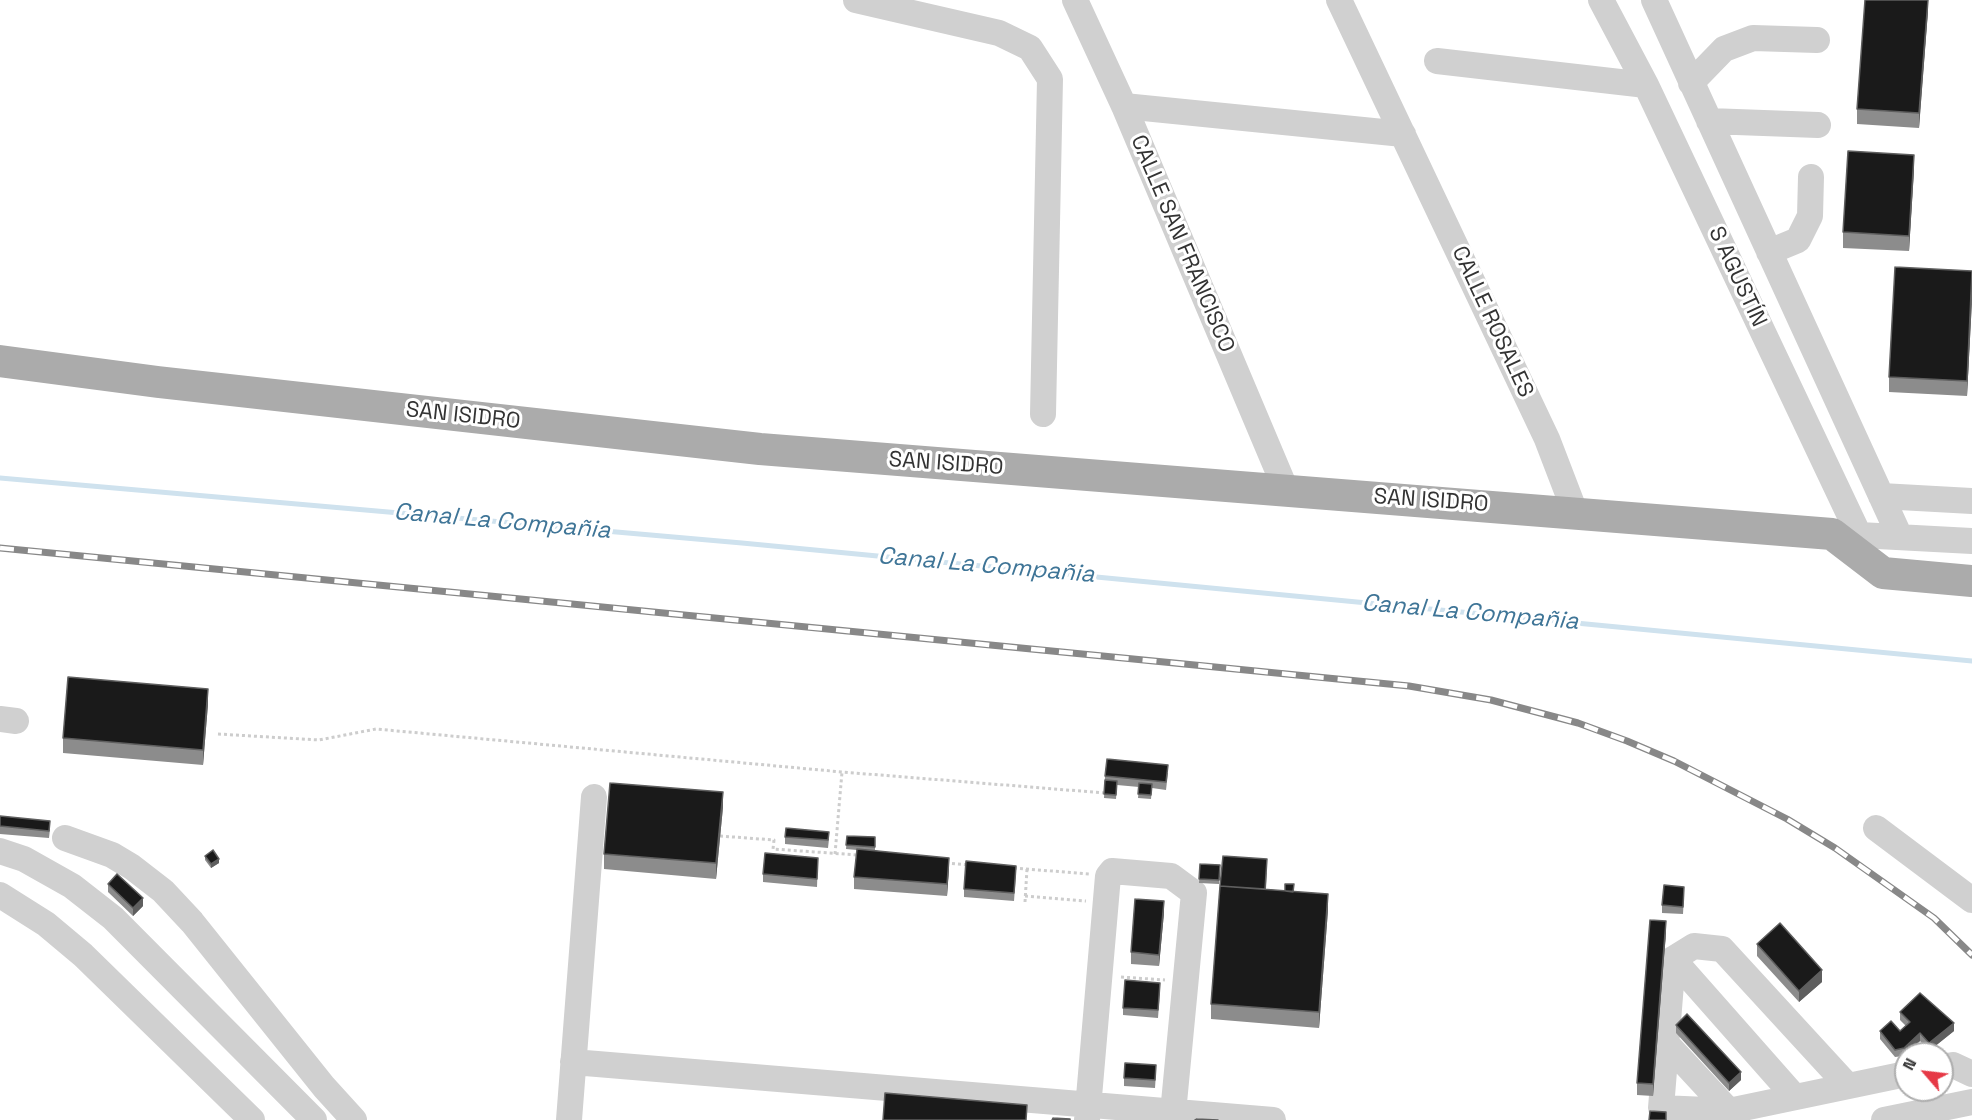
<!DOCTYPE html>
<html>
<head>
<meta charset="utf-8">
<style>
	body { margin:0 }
	#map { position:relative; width:1972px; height:1120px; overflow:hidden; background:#fff; font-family:"Space Grotesk",sans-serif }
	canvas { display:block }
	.north { position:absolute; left:1894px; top:1042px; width:60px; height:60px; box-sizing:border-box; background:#fff; border:2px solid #adadad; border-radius:50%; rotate:298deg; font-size:16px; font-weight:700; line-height:24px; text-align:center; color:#333 }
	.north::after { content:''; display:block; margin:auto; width:21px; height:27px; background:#e63946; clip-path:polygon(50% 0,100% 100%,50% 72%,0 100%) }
</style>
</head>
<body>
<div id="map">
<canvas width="1972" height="1120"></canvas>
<div class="north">N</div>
</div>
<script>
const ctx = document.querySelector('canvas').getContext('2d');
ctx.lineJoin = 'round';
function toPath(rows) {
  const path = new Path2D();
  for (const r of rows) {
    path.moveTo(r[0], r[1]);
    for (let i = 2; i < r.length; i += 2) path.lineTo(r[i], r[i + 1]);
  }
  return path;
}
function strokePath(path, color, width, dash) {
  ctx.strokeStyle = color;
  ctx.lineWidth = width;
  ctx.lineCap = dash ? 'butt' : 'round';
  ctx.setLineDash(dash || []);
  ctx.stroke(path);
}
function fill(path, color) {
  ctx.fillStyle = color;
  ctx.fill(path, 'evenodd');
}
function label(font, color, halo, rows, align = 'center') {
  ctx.font = font + ' "Space Grotesk",sans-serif';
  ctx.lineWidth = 6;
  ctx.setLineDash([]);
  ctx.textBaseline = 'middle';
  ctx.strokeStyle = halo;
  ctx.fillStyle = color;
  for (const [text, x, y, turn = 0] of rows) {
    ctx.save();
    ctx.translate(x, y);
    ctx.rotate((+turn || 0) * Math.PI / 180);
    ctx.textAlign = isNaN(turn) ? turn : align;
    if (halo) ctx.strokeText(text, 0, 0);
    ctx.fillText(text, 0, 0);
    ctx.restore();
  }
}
strokePath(toPath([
	[0,478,742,543,1972,661]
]), '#cfe2ee', 5);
strokePath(toPath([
	[218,734,319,740,376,729,842,772,1105,793],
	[720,836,774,840,773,849,858,855],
	[835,854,842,772],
	[946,863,969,865],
	[1014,868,1089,874],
	[1025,896,1086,901],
	[1025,902,1027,869],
	[1121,977,1165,980]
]), '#cdcdcd', 3, [3, 3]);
strokePath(toPath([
	[856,0,999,33,1030,48,1050,79,1043,414],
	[1075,0,1124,106,1286,490],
	[1339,0,1547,439,1575,512],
	[1601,0,1646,85,1859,535,1862,557],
	[1654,0,1900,537],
	[1437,61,1646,85],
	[1691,83,1724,49,1753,38,1817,40],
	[1124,106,1403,134],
	[1709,121,1818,125],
	[1769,252,1798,240,1810,216,1811,177],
	[1881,496,1972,501],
	[1859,535,1972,541],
	[0,719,16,721],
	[1876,828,1972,900],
	[65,838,112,855,132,867,163,891,192,922,324,1087,354,1120],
	[0,851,24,859,72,886,113,918,314,1120],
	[0,895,46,924,83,955,252,1120],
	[1673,959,1794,1096],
	[1666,1043,1729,1111],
	[573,1062,1273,1120],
	[1942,1067,1953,1065,1972,1074],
	[1847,1085,1722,949,1694,946,1673,959,1661,1108,1729,1111,1906,1074],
	[569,1120,594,797],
	[1087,1120,1108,876,1112,871,1171,876,1194,893,1173,1113],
	[1884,1120,1972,1102]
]), '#d0d0d0', 26);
strokePath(toPath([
	[0,361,158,382,760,449,1832,534,1883,573,1972,581]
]), '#ababab', 32);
const rail = toPath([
	[0,548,1409,686,1491,700,1578,723,1627,741,1674,761,1787,819,1835,848,1934,918,1972,955]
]);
strokePath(rail, '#888', 7);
strokePath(rail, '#fff', 4.5, [14]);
fill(toPath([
	[1928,11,1919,128,1857,124,1857,109],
	[1914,170,1909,251,1843,248,1843,232],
	[1972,271,1972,300,1967,396,1889,392,1889,377],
	[208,704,203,765,63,753,63,738],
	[1168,773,1166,790,1152,788,1151,799,1138,798,1139,787,1117,785,1116,799,1104,798,1105,776],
	[723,807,716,879,604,869,604,854],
	[0,816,50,829,49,838,0,834],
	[847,836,875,837,875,850,949,869,947,896,854,889,854,877,857,850,846,849],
	[785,837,829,839,828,848,785,844],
	[205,856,219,863,211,868,205,860],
	[818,858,817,887,763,882,763,874],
	[1200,864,1220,865,1219,884,1199,883],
	[1267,871,1266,889,1294,892,1328,910,1319,1028,1211,1019,1211,1004],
	[1016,874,1014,901,964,897,964,889],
	[108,884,143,906,133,916,108,892],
	[1684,895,1683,914,1662,913,1662,905],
	[1164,913,1159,966,1131,964,1131,952],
	[1666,933,1653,1096,1637,1095,1637,1083],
	[1757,944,1822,982,1799,1002,1757,956],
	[1160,991,1158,1018,1123,1015,1123,1008],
	[1900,1012,1954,1031,1929,1051,1920,1041,1904,1056,1895,1057,1880,1039,1880,1031,1900,1031,1906,1026,1900,1020],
	[1676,1025,1741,1080,1729,1091,1676,1033],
	[1156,1073,1155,1088,1124,1086,1124,1078]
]), '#8c8c8c');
fill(toPath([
	[1928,0,1928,11,1919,128,1919,113],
	[1914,155,1914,170,1909,251,1909,236],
	[1972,285,1972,300,1967,396,1967,381],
	[208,689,208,704,203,765,203,750],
	[723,792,723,807,716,879,716,863],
	[949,858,949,869,947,896,947,884],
	[219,859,219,863,211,868,211,864],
	[1328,894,1328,910,1319,1028,1319,1012],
	[143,898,143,906,133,916,133,908],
	[1164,901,1164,913,1159,966,1159,955],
	[1666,921,1666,933,1653,1096,1653,1084],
	[1822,970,1822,982,1799,1002,1799,991],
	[1954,1023,1954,1031,1929,1051,1929,1043],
	[1920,1033,1920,1041,1904,1056,1904,1048],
	[1741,1072,1741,1080,1729,1091,1729,1083]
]), '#5f5f5f');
const building = toPath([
	[1865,0,1928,0,1919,113,1857,109,1865,0],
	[1848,151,1914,155,1909,236,1843,232,1848,151],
	[1895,267,1972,271,1967,381,1889,377,1895,267],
	[68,677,208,689,203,750,63,738,68,677],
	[1107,759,1168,765,1166,782,1105,776,1107,759],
	[1105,780,1117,781,1116,795,1104,794,1105,780],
	[610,783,723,792,716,863,604,854,610,783],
	[1139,783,1152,784,1151,795,1138,794,1139,783],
	[0,816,50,821,49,831,0,826,0,816],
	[786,828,829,832,828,840,785,837,786,828],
	[847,836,875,837,875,847,846,845,847,836],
	[857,849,949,858,947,884,854,877,857,849],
	[213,850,219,859,211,864,205,856,213,850],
	[765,853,818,858,817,879,763,874,765,853],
	[1223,856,1267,859,1265,889,1220,886,1223,856],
	[966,861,1016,866,1014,893,964,889,966,861],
	[1200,864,1220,865,1219,880,1199,879,1200,864],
	[117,874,143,898,133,908,108,884,117,874],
	[1285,884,1294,884,1293,892,1285,891,1285,884],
	[1664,885,1684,887,1683,907,1662,905,1664,885],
	[1220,886,1328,894,1319,1012,1211,1004,1220,886],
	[1135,899,1164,901,1159,955,1131,952,1135,899],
	[1650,920,1666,921,1653,1084,1637,1083,1650,920],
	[1780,923,1822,970,1799,991,1757,944,1780,923],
	[1125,980,1160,983,1158,1010,1123,1008,1125,980],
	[1920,993,1954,1023,1929,1043,1920,1033,1904,1048,1895,1050,1880,1031,1891,1021,1900,1031,1910,1022,1900,1012,1920,993],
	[1687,1014,1741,1072,1729,1083,1676,1025,1687,1014],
	[1125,1063,1156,1065,1155,1080,1124,1078,1125,1063],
	[885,1093,1027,1105,1026,1120,883,1120,885,1093],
	[1650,1111,1666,1112,1666,1120,1649,1120,1650,1111],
	[1053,1118,1070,1119,1070,1120,1052,1120,1053,1118],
	[1197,1119,1218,1120,1195,1120,1197,1119]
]);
fill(building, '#1a1a1a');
strokePath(building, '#5f5f5f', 1.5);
label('22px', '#333', '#fff', [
	["CALLE SAN FRANCISCO",1182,244,67],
	["S AGUSTÍN",1737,277,65],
	["CALLE ROSALES",1492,322,65],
	["SAN ISIDRO",463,416,6],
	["SAN ISIDRO",946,464,4],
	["SAN ISIDRO",1431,501,4]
]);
label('italic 24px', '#3f7597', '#fff', [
	["Canal La Compañia",502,522,5],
	["Canal La Compañia",986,566,5],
	["Canal La Compañia",1470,613,5]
]);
</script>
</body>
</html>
